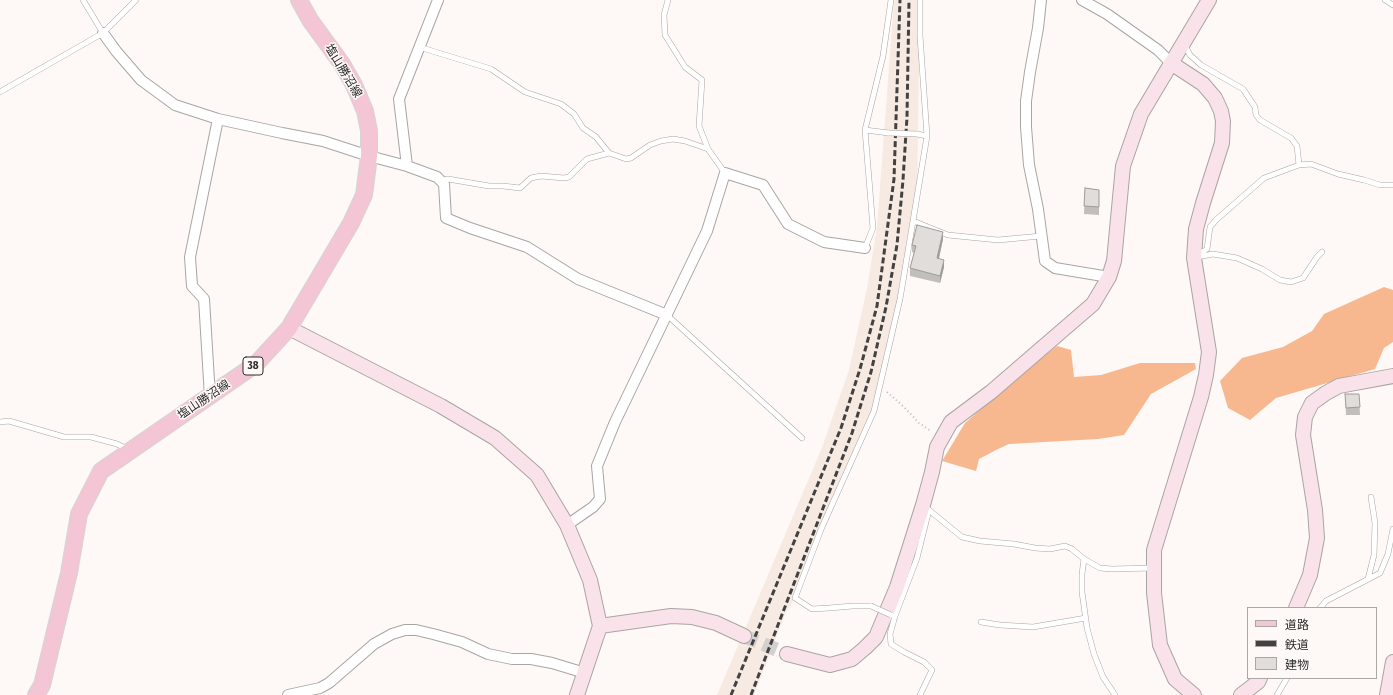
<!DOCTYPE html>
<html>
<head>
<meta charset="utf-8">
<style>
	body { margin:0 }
	#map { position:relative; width:1393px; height:695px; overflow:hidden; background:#fef9f7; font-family:"Fira Sans Condensed","Noto Sans JP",sans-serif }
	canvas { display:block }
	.legend { position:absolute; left:1247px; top:607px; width:130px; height:72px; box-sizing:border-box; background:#fef9f7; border:1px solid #aaa7a5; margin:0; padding:5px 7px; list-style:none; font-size:12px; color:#2d2c2b }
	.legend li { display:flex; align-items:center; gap:8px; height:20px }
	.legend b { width:20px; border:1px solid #aaa7a5 }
</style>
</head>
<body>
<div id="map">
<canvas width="1393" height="695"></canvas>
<ul class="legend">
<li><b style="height:5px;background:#f4c5d4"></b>道路</li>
<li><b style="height:5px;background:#434241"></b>鉄道</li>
<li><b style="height:11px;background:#e1dddb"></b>建物</li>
</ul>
</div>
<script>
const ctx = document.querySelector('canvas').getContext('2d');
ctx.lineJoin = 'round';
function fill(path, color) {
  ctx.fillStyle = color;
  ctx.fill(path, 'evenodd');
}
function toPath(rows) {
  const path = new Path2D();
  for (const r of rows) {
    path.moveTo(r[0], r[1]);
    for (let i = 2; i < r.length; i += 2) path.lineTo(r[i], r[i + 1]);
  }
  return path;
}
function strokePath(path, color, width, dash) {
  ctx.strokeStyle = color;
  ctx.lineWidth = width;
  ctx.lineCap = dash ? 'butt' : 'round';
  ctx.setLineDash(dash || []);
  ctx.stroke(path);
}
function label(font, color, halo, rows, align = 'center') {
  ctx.font = font + ' "Fira Sans Condensed","Noto Sans JP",sans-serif';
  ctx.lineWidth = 3;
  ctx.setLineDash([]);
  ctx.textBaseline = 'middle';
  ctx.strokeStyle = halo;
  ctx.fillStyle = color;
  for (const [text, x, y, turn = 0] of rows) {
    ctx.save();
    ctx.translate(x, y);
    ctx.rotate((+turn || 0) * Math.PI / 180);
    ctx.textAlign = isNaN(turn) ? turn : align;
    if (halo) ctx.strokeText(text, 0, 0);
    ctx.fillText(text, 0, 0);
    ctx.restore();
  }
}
fill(toPath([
	[894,0,920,0,917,198,907,258,874,411,842,482,795,598,786,612,754,695,717,695,821,450,849,370,867,288,877,227]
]), '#f6eae3');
fill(toPath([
	[1384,287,1393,290,1393,342,1384,348,1375,369,1276,398,1250,420,1228,408,1220,381,1242,358,1283,347,1312,331,1324,314],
	[1057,346,1071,350,1074,377,1101,375,1140,363,1195,363,1196,369,1151,394,1124,435,1098,439,1009,444,996,450,979,459,976,471,942,461,965,423,1031,366]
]), '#f7b88f');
strokePath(toPath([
	[744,636,787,654]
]), '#d4d0ce', 14, [14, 7]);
const lane = toPath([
	[83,0,103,33],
	[668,0,664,15,665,35,685,67,702,80,699,126,708,149,725,173],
	[920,0,920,36,927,136,913,221,948,235,998,240,1041,236],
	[1385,0,1393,5],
	[1184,44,1190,55,1201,65,1243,89,1255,107,1256,115,1260,120,1291,138,1297,146,1299,165],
	[419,47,491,69,525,92,561,104,574,114,583,128,596,137,609,153],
	[0,92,103,33,136,0],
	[865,130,889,133],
	[917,134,927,136],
	[441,181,448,179,489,186,503,186,520,188,531,178,541,176,564,178,569,177,587,159,609,153,626,159,631,158,650,145,661,141,673,139,685,141,708,149],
	[865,248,873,228,865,130,883,56,891,0],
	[1196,256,1207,249,1210,227,1216,220,1264,178,1299,165,1311,164,1338,174,1364,180,1380,185,1393,185],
	[1197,257,1213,254,1237,258,1262,269,1280,280,1291,282,1303,278,1317,257,1322,252],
	[667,315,802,438],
	[0,422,9,421,64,437,91,437,117,444,127,449],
	[924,506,962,537,980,541,1014,544,1035,548,1050,549,1065,546,1072,549,1084,559,1100,568,1112,569,1153,568],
	[1084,559,1082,574,1082,592,1087,628,1094,654,1103,677,1115,695],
	[1368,579,1374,555,1375,523,1371,497],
	[871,606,853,606,829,608,812,609,795,598,822,527,874,411,900,299,913,221],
	[1320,608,1326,601,1380,573,1388,554,1393,529],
	[981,622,1000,625,1033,627,1086,618],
	[920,695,932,670,924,662,904,652,891,644,890,634,895,616,917,558,929,510],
	[1277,695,1287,678]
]);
const street = toPath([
	[1041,0,1038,28,1030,72,1026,101,1026,127,1029,165,1038,209,1045,261,1055,268,1109,277],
	[1082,0,1107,14,1158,50,1171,63],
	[103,33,116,51,141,80,175,105,218,119,282,133,323,141,369,156,407,166,399,99,438,0],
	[407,166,437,177,444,184,446,218,470,228,527,247,578,279,667,315],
	[210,397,204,299,192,286,190,257,218,119],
	[567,525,593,507,600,499,597,466,615,422,707,231,725,173,763,185,788,224,824,242,865,248],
	[288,695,320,688,329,683,374,644,392,634,405,630,416,630,433,634,462,642,488,654,512,659,531,659,552,663,585,673]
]);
const secondary = toPath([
	[1171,63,1203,84,1215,98,1221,111,1223,121,1222,143,1203,203,1196,229,1194,258,1209,352,1206,375,1201,397,1154,550,1154,593,1160,645,1175,679,1194,695],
	[289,328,441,406,495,438,537,475,567,525,590,580,600,626],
	[1296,608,1310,575,1317,538,1315,510,1303,435,1305,417,1312,403,1326,393,1339,386,1393,376],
	[787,654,830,665,852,659,865,648,876,637,897,587,923,505,932,472,937,447,951,422,991,392,1093,304,1109,277,1114,261,1123,166,1141,114,1209,0],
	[577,695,600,626,671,616,692,617,716,623,744,636],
	[1241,695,1258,682,1260,678],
	[1387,695,1393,662]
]);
const primary = toPath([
	[36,695,42,685,69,573,79,514,101,471,256,364,289,328,351,223,364,195,369,156,369,131,365,111,354,85,342,64,310,20,299,0]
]);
strokePath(lane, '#a9a5a3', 6);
strokePath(street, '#a9a5a3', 12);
strokePath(secondary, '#a9a5a3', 16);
strokePath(primary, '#d5d5d5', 18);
strokePath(toPath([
	[887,392,904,407,919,423,931,431]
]), '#bcb8b6', 2, [1, 3]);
strokePath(lane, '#fff', 5);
strokePath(street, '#fff', 10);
strokePath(secondary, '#f9e2e9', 14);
strokePath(primary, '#f4c5d4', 16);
strokePath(toPath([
	[731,695,841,428,860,369,877,306,894,179,900,0],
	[751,695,852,433,871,372,886,307,897,245,903,180,907,117,909,0]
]), '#434241', 3, [6, 3]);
const laneBridge = toPath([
	[889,133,917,134],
	[871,606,891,615]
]);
strokePath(laneBridge, '#a9a5a3', 6, []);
strokePath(laneBridge, '#fff', 5);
fill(toPath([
	[1085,188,1099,190,1099,215,1084,214],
	[943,239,939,259,944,267,940,283,910,276,910,268,914,253,912,252,912,245],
	[1345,394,1359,394,1360,415,1346,415]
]), '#c2bebc');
fill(toPath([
	[943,232,943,239,937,266,937,258],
	[944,260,944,267,940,283,940,276]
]), '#9e9b99');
const building = toPath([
	[1085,188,1099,190,1099,207,1084,206,1085,188],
	[917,225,943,232,937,258,944,260,940,276,910,268,916,246,912,245,917,225],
	[1345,394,1359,394,1360,407,1346,408,1345,394]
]);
fill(building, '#e1dddb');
strokePath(building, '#9e9b99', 1);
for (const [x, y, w] of [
	[253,366,20]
]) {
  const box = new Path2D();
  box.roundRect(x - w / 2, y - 9, w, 18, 3);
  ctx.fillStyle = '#fef9f7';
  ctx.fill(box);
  strokePath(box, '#2d2c2b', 1);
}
label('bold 11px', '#2d2c2b', null, [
	["38",253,366]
]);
label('12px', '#2d2c2b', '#fef9f7', [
	["塩山勝沼線",343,71,59],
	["塩山勝沼線",204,400,-34]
]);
</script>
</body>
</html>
